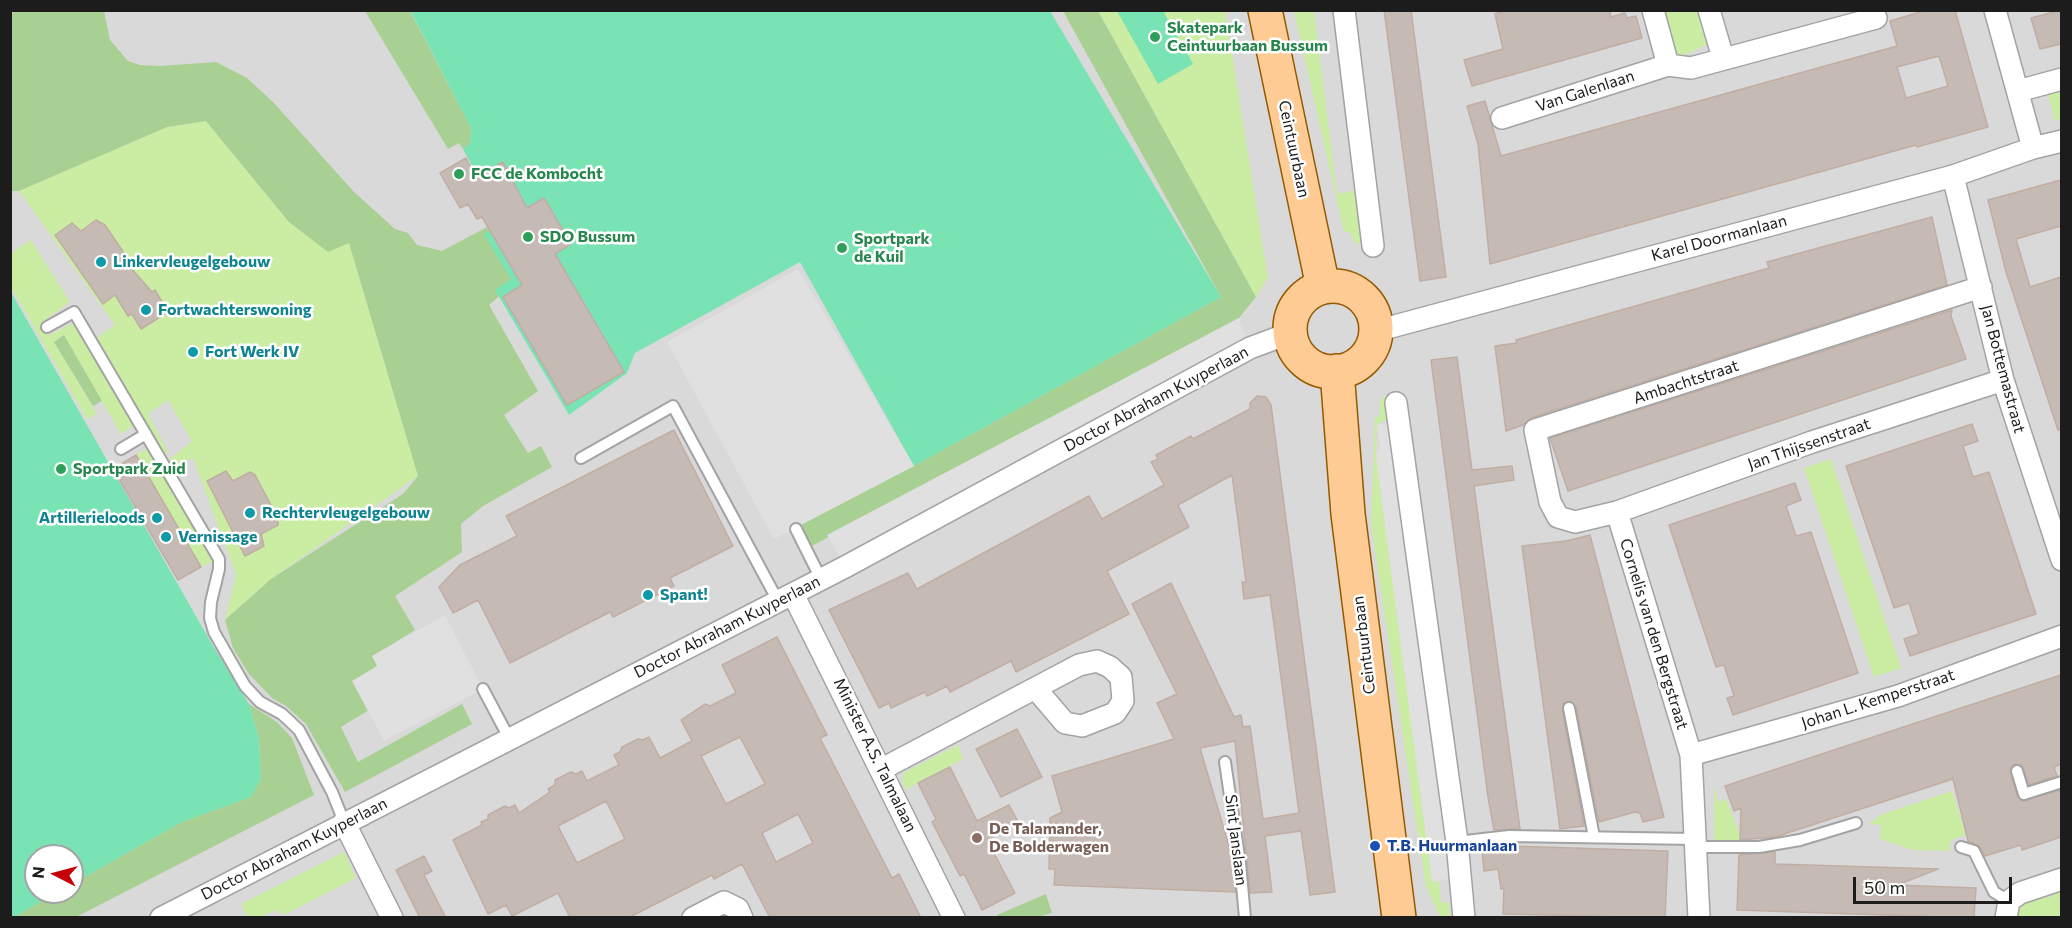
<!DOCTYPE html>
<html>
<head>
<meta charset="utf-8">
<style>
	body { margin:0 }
	#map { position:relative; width:2072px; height:928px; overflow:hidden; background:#eee9e1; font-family:Commissioner,sans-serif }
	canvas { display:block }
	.frame { position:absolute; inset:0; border:12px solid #1c1c1c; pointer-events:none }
	.north { position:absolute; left:24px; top:844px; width:60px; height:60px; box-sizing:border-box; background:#fff; border:2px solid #a4a4a4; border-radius:50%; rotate:276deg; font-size:16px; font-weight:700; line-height:24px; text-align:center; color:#1c1c1c }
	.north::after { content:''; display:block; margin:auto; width:21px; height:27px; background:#c8000c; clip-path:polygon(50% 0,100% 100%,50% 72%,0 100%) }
	.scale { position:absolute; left:1853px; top:877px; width:159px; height:27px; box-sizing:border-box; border:3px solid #1c1c1c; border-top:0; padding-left:8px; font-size:18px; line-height:21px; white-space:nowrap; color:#1c1c1c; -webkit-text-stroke:4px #fff; paint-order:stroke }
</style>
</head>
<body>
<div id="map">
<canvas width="2072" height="928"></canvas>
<div class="frame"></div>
<div class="north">N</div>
<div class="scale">50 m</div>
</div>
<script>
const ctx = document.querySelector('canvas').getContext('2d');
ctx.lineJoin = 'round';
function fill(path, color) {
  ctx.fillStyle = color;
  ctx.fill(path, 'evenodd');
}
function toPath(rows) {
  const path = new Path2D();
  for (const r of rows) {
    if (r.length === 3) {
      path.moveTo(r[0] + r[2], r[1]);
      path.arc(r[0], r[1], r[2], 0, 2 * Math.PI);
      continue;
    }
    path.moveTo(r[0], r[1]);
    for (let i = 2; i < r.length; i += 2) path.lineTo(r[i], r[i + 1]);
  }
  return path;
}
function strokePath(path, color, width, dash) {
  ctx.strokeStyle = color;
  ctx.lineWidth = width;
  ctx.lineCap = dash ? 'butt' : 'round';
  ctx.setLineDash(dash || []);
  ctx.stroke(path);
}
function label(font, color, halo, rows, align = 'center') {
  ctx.font = font + ' Commissioner,sans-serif';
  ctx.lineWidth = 5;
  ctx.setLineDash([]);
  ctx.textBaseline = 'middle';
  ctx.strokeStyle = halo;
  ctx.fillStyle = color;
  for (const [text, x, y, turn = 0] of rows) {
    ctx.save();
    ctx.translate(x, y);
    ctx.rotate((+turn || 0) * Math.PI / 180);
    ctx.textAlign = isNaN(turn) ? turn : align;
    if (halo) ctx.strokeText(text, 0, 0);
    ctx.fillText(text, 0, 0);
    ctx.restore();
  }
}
fill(toPath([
	[10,11,2061,11,2061,917,11,917],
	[36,856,72,856,72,892,36,892]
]), '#dad9d9');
fill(toPath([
	[1098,11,1225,11,1268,278,1256,297],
	[1294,11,1314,11,1337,194,1359,190,1367,245,1355,243,1350,232,1344,232],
	[1656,11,1699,11,1709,34,1706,45,1682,56,1673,53],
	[2061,87,2061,119,2055,121,2047,92],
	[206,121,289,222,349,243,418,476,271,579,225,620,236,575,193,458,174,467,169,460,192,441,168,400,148,414,168,452,165,454,96,338,115,325,19,191,167,127],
	[31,240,70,302,42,322,50,335,73,323,135,424,121,434,63,335,54,342,97,414,87,419,11,287,10,254],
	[1388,394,1388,419,1377,424,1376,456,1432,882,1439,881,1441,903,1449,902,1450,917,1440,917,1426,887,1371,524,1375,418,1380,416,1380,400],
	[149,447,213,561,201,567,136,455],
	[1831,459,1901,668,1874,677,1804,468],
	[958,745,963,759,905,790,902,778,905,772],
	[1714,785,1718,802,1726,799,1740,834,1740,844,1714,842],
	[1952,791,1966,835,1951,840,1949,851,1913,850,1880,839,1881,825,1869,824,1880,815],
	[344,852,356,878,284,915,276,910,259,917,247,917,241,904],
	[2044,891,2047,898,2061,892,2061,917,2017,918,2018,909,2026,899]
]), '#cbeca3');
fill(toPath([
	[17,10,104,11,110,40,128,61,140,65,160,66,216,62,247,78,274,103,354,192,395,229,408,233,417,245,442,251,487,227,516,281,489,305,538,391,504,415,528,453,541,446,552,467,483,506,461,524,462,552,395,596,415,630,373,656,378,666,369,710,341,727,358,762,462,704,472,724,345,792,306,724,286,706,272,698,249,674,233,648,225,620,271,579,403,494,418,476,349,243,328,252,289,222,206,121,167,127,19,191,11,191,11,14],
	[365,11,410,11,471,128,470,144,463,149,459,143,448,149],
	[1063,11,1098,11,1256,297,1239,318,808,548,796,527,914,466,1221,297],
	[64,335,102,401,93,406,54,342],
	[249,704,277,722,292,738,314,795,76,917,12,918,58,892,72,892,72,884,182,822,251,797,261,778,259,739],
	[1046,894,1052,913,1037,917,998,917,997,915]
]), '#a8d093');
fill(toPath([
	[410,10,1050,11,1221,297,914,466,800,262,635,353,627,373,569,415,495,290,511,279,484,234,498,226,496,210,463,149,470,144,471,128],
	[1117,11,1163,11,1193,64,1158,84],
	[11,292,213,646,249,704,259,739,261,778,251,797,182,822,72,884,72,856,36,856,36,892,58,892,12,918]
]), '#79e3b3');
fill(toPath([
	[798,269,914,466,774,539,667,342],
	[1239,318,1250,348,845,567,827,535],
	[1391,422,1452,879,1432,882,1376,456,1380,447,1377,425],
	[445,615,483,689,384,741,352,681,377,666,372,656]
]), '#e0e0e0');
const building = toPath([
	[1384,10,1411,10,1446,277,1420,281,1384,10],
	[1506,10,1610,10,1611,17,1625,13,1627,18,1636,16,1642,38,1472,86,1464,60,1503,49,1495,14,1506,10],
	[1927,10,1955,10,1988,127,1917,147,1916,145,1490,264,1478,144,1467,106,1485,101,1501,156,1897,46,1890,21,1927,10],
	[1939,56,1948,86,1906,98,1897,67,1939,56],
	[2061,10,2061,44,2040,49,2031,18,2061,10],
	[466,158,476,177,503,162,527,208,544,198,571,244,555,254,624,372,567,405,503,297,522,285,482,217,477,219,468,204,460,208,440,173,466,158],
	[2061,180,2061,226,2016,239,2030,287,2061,277,2061,429,2058,430,2006,272,1988,200,2061,180],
	[1932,217,1947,285,1531,418,1523,425,1506,431,1495,346,1517,343,1516,340,1769,268,1767,262,1932,217],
	[96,220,105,225,128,259,131,268,152,292,155,290,168,312,141,329,132,314,128,316,115,295,103,304,55,235,72,223,81,231,96,220],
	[1952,310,1951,316,1966,359,1568,491,1550,438,1952,310],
	[1457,357,1472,470,1512,466,1514,480,1474,486,1520,829,1494,830,1488,797,1431,360,1457,357],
	[1257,396,1266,397,1271,405,1335,892,1310,895,1301,831,1265,836,1272,892,1250,893,1235,741,1200,748,1231,853,1235,892,1054,885,1055,869,1049,869,1050,818,1062,812,1052,776,1174,739,1157,703,1177,694,1132,604,1171,583,1234,717,1241,715,1243,727,1250,726,1263,819,1299,813,1270,595,1244,599,1242,582,1246,582,1232,475,1178,505,1189,527,1107,571,1129,614,1016,672,1011,661,950,692,947,686,927,696,925,692,891,708,889,703,879,708,829,610,908,573,917,589,1089,496,1102,519,1164,485,1151,462,1158,459,1156,455,1191,436,1193,439,1250,409,1250,403,1257,396],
	[1972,424,1978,441,1963,446,1973,477,1989,472,2036,614,1910,656,1904,639,1919,634,1909,603,1894,608,1846,466,1972,424],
	[674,430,733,546,670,578,674,586,613,617,610,612,510,663,478,600,453,613,439,587,460,565,517,536,506,516,674,430],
	[136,455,201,567,178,580,113,469,136,455],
	[226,471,233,481,250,472,255,475,278,518,278,525,261,534,264,546,245,556,207,481,226,471],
	[1795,483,1801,500,1786,506,1796,536,1811,532,1858,673,1733,715,1727,698,1734,696,1724,665,1716,667,1669,525,1795,483],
	[1590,535,1664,817,1643,822,1640,813,1635,812,1599,822,1576,707,1568,701,1564,703,1562,709,1584,826,1560,829,1522,546,1566,541,1590,535],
	[777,637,827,735,820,738,892,878,899,874,921,918,770,918,742,864,714,879,712,875,628,918,570,918,558,893,512,916,506,905,488,914,453,840,482,825,481,822,488,819,488,815,505,806,509,808,515,805,519,813,550,792,548,789,555,785,555,780,571,772,576,774,582,771,587,781,619,765,614,755,620,752,622,747,638,739,643,740,649,737,660,758,692,741,681,720,705,704,710,706,736,693,722,665,777,637],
	[740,737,765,784,726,804,701,756,740,737],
	[606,801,625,839,577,863,558,826,606,801],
	[798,814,813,843,776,862,762,833,798,814],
	[2061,675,2061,764,2054,767,2057,776,2029,785,2022,765,2014,764,2010,770,2017,796,2022,801,2061,790,2061,837,2022,850,2021,845,1985,856,1979,846,1968,841,1953,779,1775,837,1740,840,1741,808,1734,811,1725,786,2061,675],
	[1017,729,1042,777,1001,797,976,749,1017,729],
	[950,767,977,821,1009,805,1019,823,987,840,1015,893,982,910,964,874,960,876,932,822,936,819,918,783,950,767],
	[1518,844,1509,846,1668,851,1665,918,1503,914,1504,888,1501,889,1498,869,1484,871,1482,851,1496,850,1496,845,1518,844],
	[1775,852,1775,864,1938,869,1897,885,1976,888,1974,918,1737,910,1739,855,1775,852],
	[424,856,432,871,424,875,446,918,420,918,396,870,424,856]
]);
fill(building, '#c6bab4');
strokePath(building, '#c0aea2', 1.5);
const service = toPath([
	[47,327,74,312,219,559,219,569,211,602,210,618,214,632,245,686,260,702,282,714,299,730,332,792,344,822],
	[121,449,146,434],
	[581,458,673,406,778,601],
	[796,529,821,579],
	[483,689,509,738],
	[1569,708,1594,837],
	[1225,762,1240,863,1245,918],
	[2017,771,2024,794,2062,782],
	[1457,842,1509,836,1695,839],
	[1696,847,1759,847,1800,840,1856,823],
	[1961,847,1974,851,1994,892,2009,901]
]);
const minor = toPath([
	[1344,10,1373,246],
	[1653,10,1668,65],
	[1709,10,1723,58],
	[1995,10,2033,148],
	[2018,91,2062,79],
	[1502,118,1668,65,1691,68,1876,18],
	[1953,176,2003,380,2062,560],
	[1981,287,1535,430,1550,502,1558,517,1575,522,1617,512,1812,442,2003,380],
	[1376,331,1953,176,2033,148,2062,141],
	[1396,403,1457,842,1464,918],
	[1617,512,1691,755,1699,918],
	[793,594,954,918],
	[1691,755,1898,696,2062,636],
	[882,769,1079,665,1097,661,1110,667,1121,677,1123,701,1115,713,1082,726,1065,723,1036,689],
	[344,822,392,918],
	[161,918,845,567,1250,348,1290,333],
	[693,918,724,902,738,909,742,918],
	[2006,918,2009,901,2020,893,2062,879]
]);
const primary = toPath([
	[1265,10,1323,287],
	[1333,329,43],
	[1337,371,1348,514,1399,918]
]);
strokePath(service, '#a3a3a3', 14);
strokePath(minor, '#a3a3a3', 24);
strokePath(primary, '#945a00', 36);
strokePath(service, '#fff', 10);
strokePath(minor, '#fff', 21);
strokePath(primary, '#ffcb95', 33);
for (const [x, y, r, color] of [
	[1155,37,6,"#2e9e5b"],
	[459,174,6,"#2e9e5b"],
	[528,237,6,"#2e9e5b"],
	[842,248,6,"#2e9e5b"],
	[101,262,6,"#0f9aa8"],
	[146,310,6,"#0f9aa8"],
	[193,352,6,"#0f9aa8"],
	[61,469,6,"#2e9e5b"],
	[250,513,6,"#0f9aa8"],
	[157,518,6,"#0f9aa8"],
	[166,537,6,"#0f9aa8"],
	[648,595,6,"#0f9aa8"],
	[977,838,6,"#8d6e63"],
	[1375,846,6,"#1a4fb4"]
]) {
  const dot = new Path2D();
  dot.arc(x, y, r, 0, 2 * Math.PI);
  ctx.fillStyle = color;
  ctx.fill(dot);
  strokePath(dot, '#fff', 2);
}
label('bold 16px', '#27864d', '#fff', [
	["Skatepark",1167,28],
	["Ceintuurbaan Bussum",1167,46],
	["FCC de Kombocht",471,174],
	["SDO Bussum",540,237],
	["Sportpark",854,239],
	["de Kuil",854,257],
	["Sportpark Zuid",73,469]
], 'left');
label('16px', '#1c1c1c', '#fff', [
	["Van Galenlaan",1585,91,-18],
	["Ceintuurbaan",1294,149,78],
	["Karel Doormanlaan",1719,238,-15],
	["Jan Bottemastraat",2003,369,75],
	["Ambachtstraat",1686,382,-18],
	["Doctor Abraham Kuyperlaan",1156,399,-28],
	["Jan Thijssenstraat",1809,444,-19],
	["Doctor Abraham Kuyperlaan",727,627,-27],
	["Cornelis van den Bergstraat",1654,634,73],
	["Ceintuurbaan",1364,645,-97],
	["Johan L. Kemperstraat",1878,699,-18],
	["Minister A.S. Talmalaan",875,755,64],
	["Sint Janslaan",1236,840,83],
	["Doctor Abraham Kuyperlaan",294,849,-27]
]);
label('bold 16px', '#0d838f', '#fff', [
	["Linkervleugelgebouw",113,262],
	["Fortwachterswoning",158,310],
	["Fort Werk IV",205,352],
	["Rechtervleugelgebouw",262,513],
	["Artillerieloods",145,518,"right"],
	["Vernissage",178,537],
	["Spant!",660,595]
], 'left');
label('bold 16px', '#785e54', '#fff', [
	["De Talamander,",989,829],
	["De Bolderwagen",989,847]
], 'left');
label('bold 16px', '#164399', '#fff', [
	["T.B. Huurmanlaan",1387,846]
], 'left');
</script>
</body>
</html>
